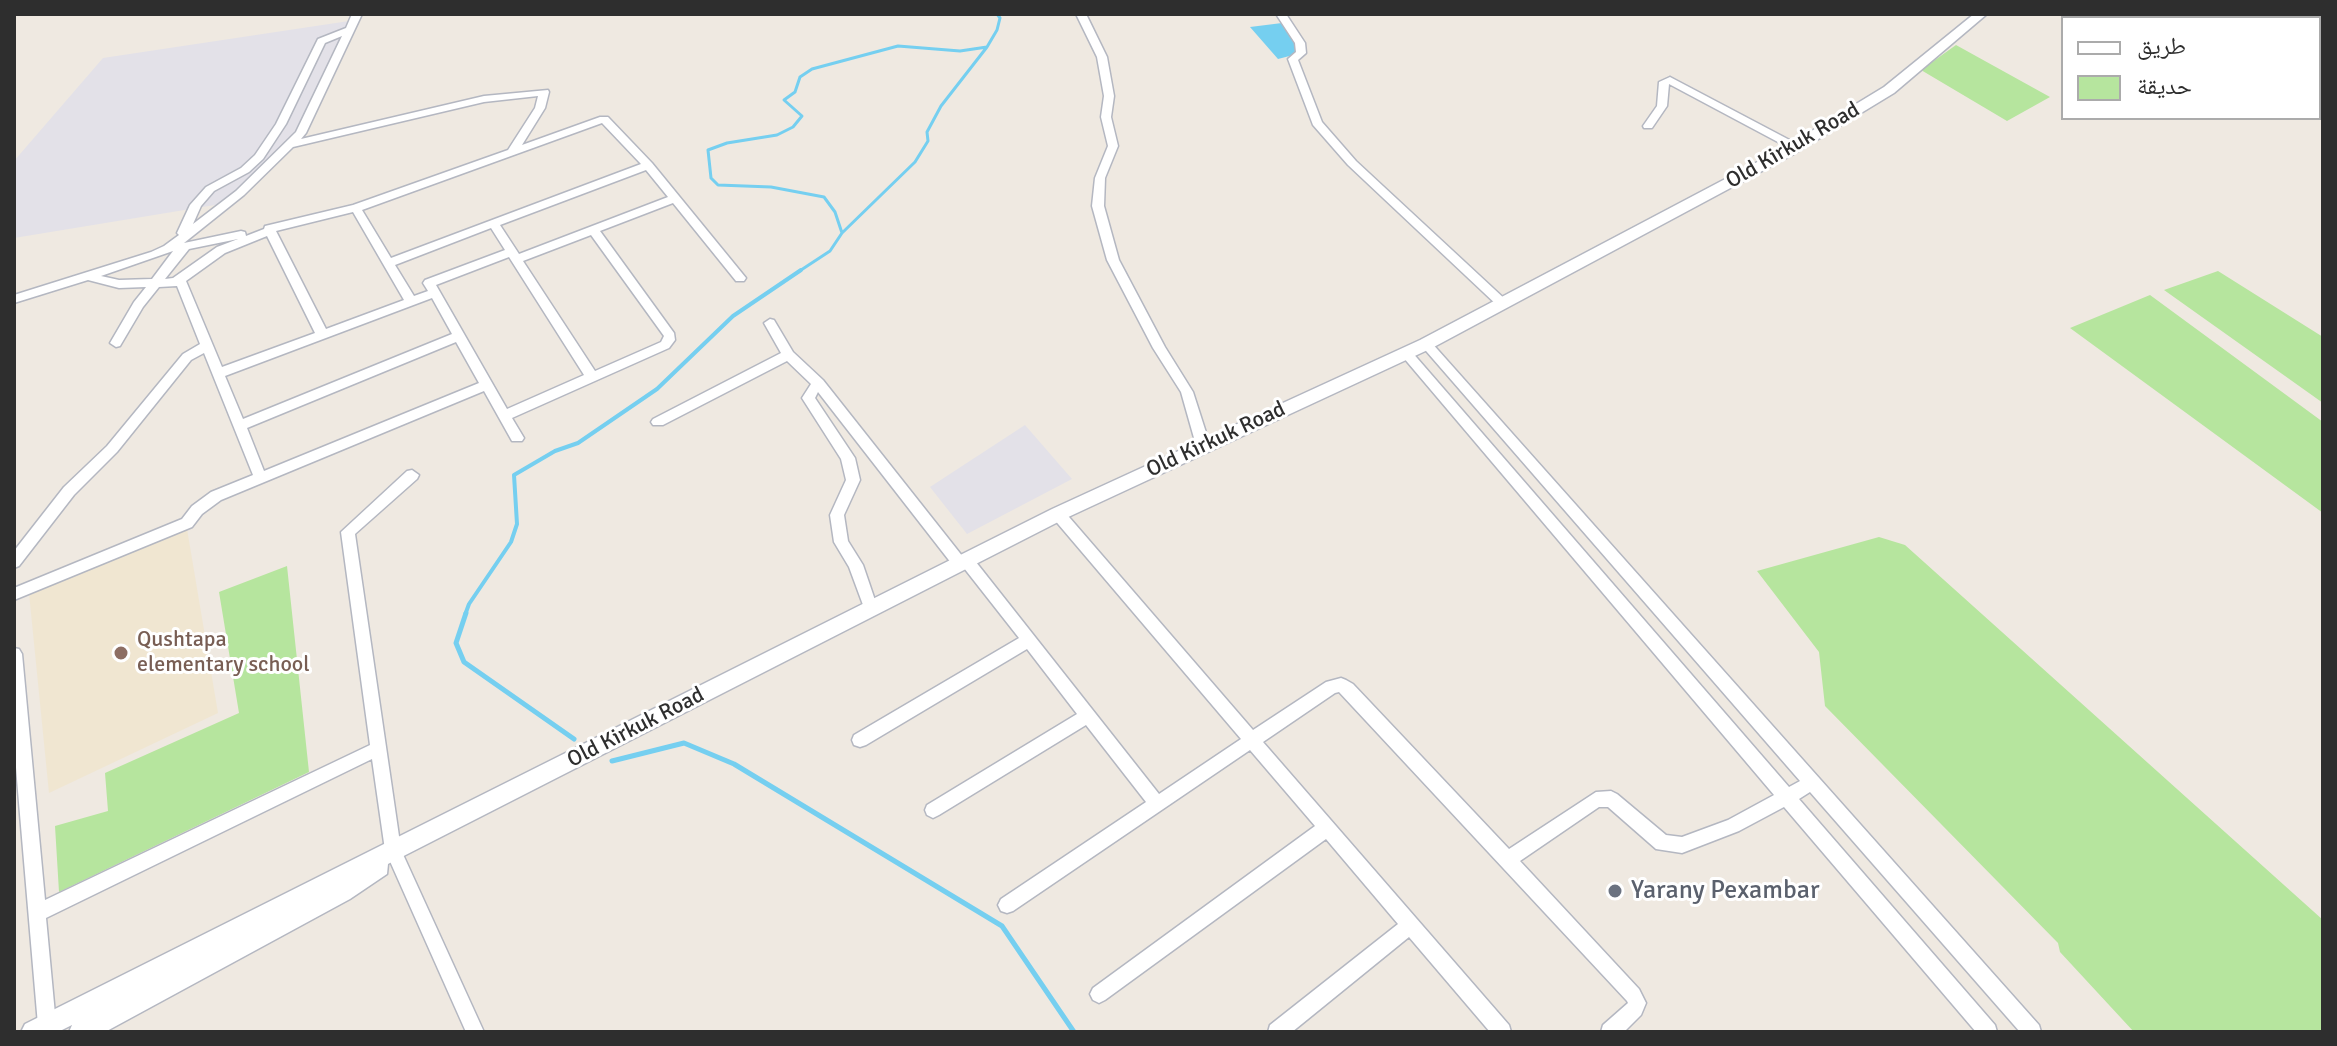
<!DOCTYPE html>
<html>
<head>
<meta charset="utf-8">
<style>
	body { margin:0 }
	#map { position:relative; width:2337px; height:1046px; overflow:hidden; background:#efe9e1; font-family:Signika,"Noto Naskh Arabic",sans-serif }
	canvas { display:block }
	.frame { position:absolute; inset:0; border:16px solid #2e2e2e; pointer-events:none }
	.legend { position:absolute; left:2061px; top:16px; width:260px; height:104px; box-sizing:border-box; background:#fff; border:2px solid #ababab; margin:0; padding:10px 14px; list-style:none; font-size:24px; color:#2e2e2e }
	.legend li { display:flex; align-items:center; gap:16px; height:40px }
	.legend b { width:40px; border:2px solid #ababab }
</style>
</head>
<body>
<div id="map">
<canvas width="2337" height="1046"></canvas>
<div class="frame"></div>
<ul class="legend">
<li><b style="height:10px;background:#fff"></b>طريق</li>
<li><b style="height:22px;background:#b6e59e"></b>حديقة</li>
</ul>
</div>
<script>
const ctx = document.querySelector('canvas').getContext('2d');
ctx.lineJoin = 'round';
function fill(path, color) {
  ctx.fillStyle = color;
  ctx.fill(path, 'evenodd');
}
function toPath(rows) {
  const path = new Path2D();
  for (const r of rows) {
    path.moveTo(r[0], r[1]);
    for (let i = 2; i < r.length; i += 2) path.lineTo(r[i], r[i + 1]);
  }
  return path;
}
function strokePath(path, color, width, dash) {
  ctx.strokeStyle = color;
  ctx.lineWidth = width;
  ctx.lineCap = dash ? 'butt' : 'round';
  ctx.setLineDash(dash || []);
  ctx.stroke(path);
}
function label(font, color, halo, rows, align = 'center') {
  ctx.font = font + ' Signika,sans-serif';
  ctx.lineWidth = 6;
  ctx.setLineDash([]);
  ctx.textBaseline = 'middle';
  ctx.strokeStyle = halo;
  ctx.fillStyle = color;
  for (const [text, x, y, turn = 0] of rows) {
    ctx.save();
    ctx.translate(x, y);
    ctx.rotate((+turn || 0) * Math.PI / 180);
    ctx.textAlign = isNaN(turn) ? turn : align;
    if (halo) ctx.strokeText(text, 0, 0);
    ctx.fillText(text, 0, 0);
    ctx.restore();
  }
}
fill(toPath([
	[349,21,300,128,285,145,221,204,14,238,14,161,103,58],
	[1025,425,1072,479,967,534,930,487]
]), '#e3e1e8');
fill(toPath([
	[187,529,218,713,49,793,29,593]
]), '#f0e6d1');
fill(toPath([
	[1956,45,2050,97,2007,121,1921,70],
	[2218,271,2323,337,2323,403,2164,290],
	[2150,295,2323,422,2323,513,2070,328],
	[1879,537,1905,545,2323,920,2323,1032,2134,1032,2060,952,2058,943,1825,706,1819,652,1757,571],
	[287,566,309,772,59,892,55,826,108,811,105,773,239,713,219,592]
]), '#b6e59e');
fill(toPath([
	[1282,23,1301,53,1278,59,1250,27]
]), '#75cff0');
strokePath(toPath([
	[842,233,915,162,928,141,927,132,941,106,987,47],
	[798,272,830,251,842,233,835,212,824,197,771,187,718,185,711,178,708,150,727,143,777,135,793,127,802,116,784,100,795,92,800,77,812,69,898,46,960,51,987,47,997,30,1000,18,997,14]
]), '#75cff0', 3);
strokePath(toPath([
	[465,615,469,604,511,542,517,524,514,475,555,451,578,443,657,389,733,316,801,270]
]), '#75cff0', 4);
strokePath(toPath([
	[466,613,456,643,464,662,574,739],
	[612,761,684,743,734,764,1002,926,1074,1032]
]), '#75cff0', 5);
const street = toPath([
	[352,14,362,14,306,133,301,139,484,96,548,90,549,92,545,108,522,145,600,117,608,117,652,163,746,278,744,281,736,281,673,203,600,231,674,333,675,340,669,348,512,418,524,438,522,441,512,441,484,391,221,500,202,514,192,527,14,600,14,588,182,519,192,506,211,492,253,475,204,353,191,360,117,452,74,495,19,566,14,568,14,551,64,487,107,446,183,354,200,344,177,286,159,287,143,307,120,346,116,347,110,343,134,302,146,287,119,288,88,280,14,303,14,295,151,252,164,246,179,235,177,233,190,205,206,187,241,168,255,155,276,124,318,39,346,28,352,14],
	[342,36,296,132,236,191,193,224,201,206,214,191,249,172,263,159,286,124,325,43,342,36],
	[538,96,535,108,508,150,353,205,265,226,264,229,246,236,245,232,241,231,184,243,244,195,293,147,484,102,538,96],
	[602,123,641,164,391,258,362,210,602,123],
	[646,170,668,197,519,254,500,225,646,170],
	[353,212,404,300,326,329,276,231,353,212],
	[491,228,505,250,425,280,423,283,428,291,414,296,395,265,491,228],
	[591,235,664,336,661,342,595,371,523,261,591,235],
	[267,236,315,333,222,367,186,281,225,253,267,236],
	[238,239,217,247,173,278,165,279,189,249,238,239],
	[173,251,152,279,119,280,101,276,173,251],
	[509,257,584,375,507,409,436,285,509,257],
	[432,298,452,334,243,419,225,376,432,298],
	[456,342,479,383,264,471,247,428,456,342],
	[1076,14,1086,14,1107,57,1114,96,1111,117,1118,146,1105,178,1104,206,1119,260,1165,347,1193,392,1210,445,1203,450,1196,445,1181,392,1153,348,1107,260,1092,206,1095,178,1108,146,1101,117,1104,96,1097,57,1076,14],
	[1276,14,1286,14,1305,43,1306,53,1298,60,1322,122,1356,161,1507,301,1509,304,1507,307,1499,307,1348,165,1313,125,1288,59,1296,52,1295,43,1276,14],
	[1670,77,1799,145,1800,147,1795,150,1791,149,1669,84,1667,106,1652,128,1644,128,1643,126,1657,106,1659,82,1670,77],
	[770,319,774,320,793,352,823,380,963,557,972,557,1159,794,1241,739,1053,518,1051,514,1053,510,1063,510,1253,730,1326,682,1341,678,1346,680,1353,684,1509,849,1596,792,1611,791,1617,794,1666,835,1682,837,1728,820,1774,795,1403,357,1401,354,1407,350,1411,351,1789,787,1800,781,1420,344,1426,340,1430,341,2039,1025,2041,1032,2020,1032,1810,792,1799,799,1995,1025,1997,1032,1976,1032,1784,807,1739,831,1682,853,1656,849,1608,807,1599,807,1520,861,1639,989,1646,1003,1641,1015,1624,1032,1601,1032,1603,1025,1628,1003,1627,1001,1339,692,1335,693,1263,742,1509,1025,1511,1032,1490,1032,1409,937,1292,1032,1268,1032,1270,1025,1398,924,1326,839,1105,1000,1099,1003,1093,1000,1090,994,1093,988,1315,826,1250,750,1013,911,1007,913,1001,911,998,905,1001,899,1146,802,1086,725,939,815,933,818,927,815,925,810,927,805,1077,714,1027,649,866,745,860,747,854,745,852,740,854,735,1019,638,964,568,955,568,818,392,815,398,855,458,860,480,844,515,848,541,863,565,878,609,876,613,871,615,866,613,849,567,834,542,830,515,846,480,841,459,802,398,811,384,787,361,663,425,653,425,651,422,653,419,781,353,764,323,770,319],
	[412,470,419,475,417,479,355,534,401,850,484,1032,466,1032,385,850,372,759,46,918,56,1025,54,1032,40,1032,38,1025,14,744,14,648,19,649,22,654,45,900,370,745,341,532,407,471,412,470]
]);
const secondary = toPath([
	[1974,14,1987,14,1894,93,1792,155,1432,348,1064,519,388,864,387,874,350,899,105,1032,69,1032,72,1025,58,1032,21,1032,25,1024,1052,509,1420,340,1782,149,1884,87,1974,14]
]);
strokePath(street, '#b4b7c1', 3);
strokePath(secondary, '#b4b7c1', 3);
fill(street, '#fff');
fill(secondary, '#fff');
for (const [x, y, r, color] of [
	[121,653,8,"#8d6e63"],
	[1615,891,8,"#6b7280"]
]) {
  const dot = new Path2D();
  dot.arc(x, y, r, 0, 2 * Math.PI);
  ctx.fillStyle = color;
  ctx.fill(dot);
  strokePath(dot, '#fff', 3);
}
label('22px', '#2e2e2e', '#fff', [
	["Old Kirkuk Road",1793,146,-30],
	["Old Kirkuk Road",1216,440,-25],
	["Old Kirkuk Road",636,728,-27]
]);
label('22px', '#785e54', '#fff', [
	["Qushtapa",137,640],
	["elementary school",137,665]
], 'left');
label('26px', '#5b616d', '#fff', [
	["Yarany Pexambar",1631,891]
], 'left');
</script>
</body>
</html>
